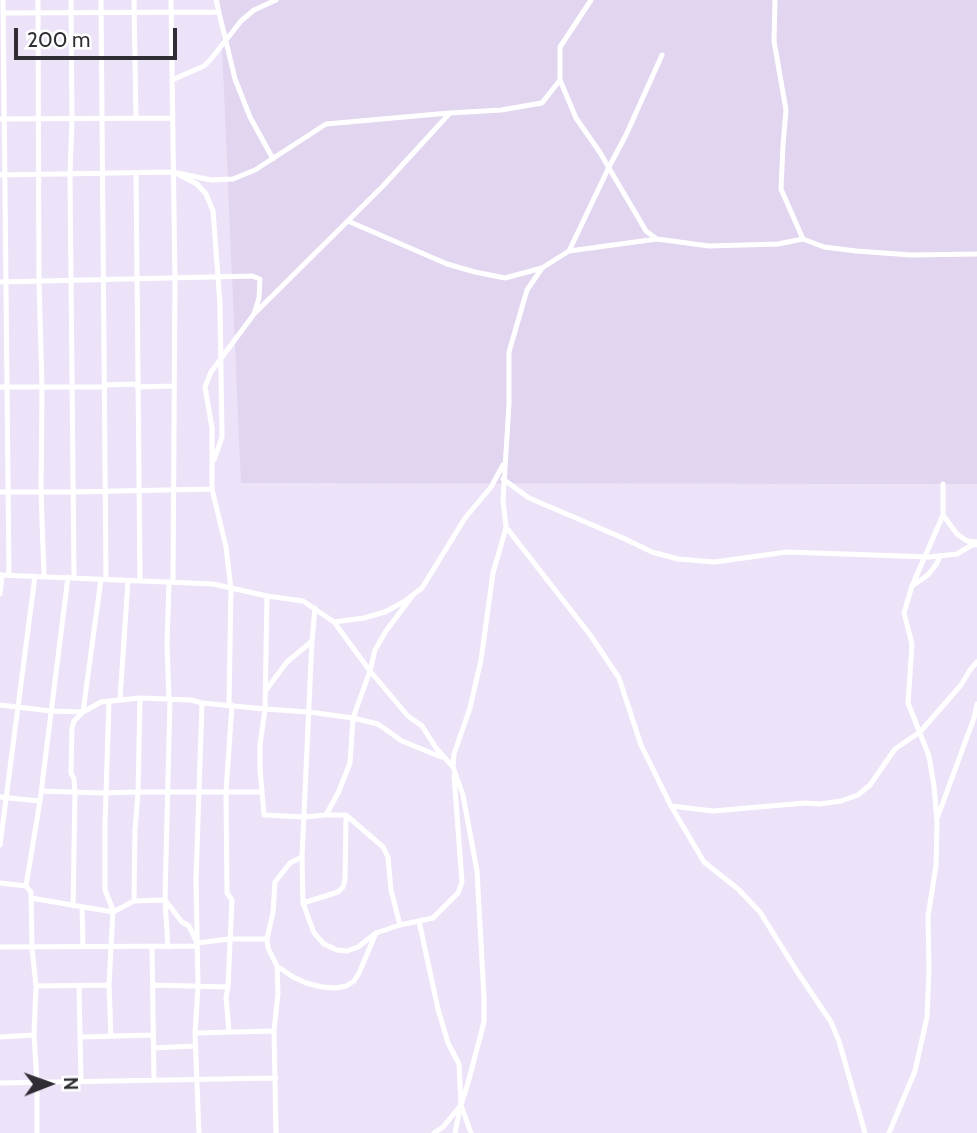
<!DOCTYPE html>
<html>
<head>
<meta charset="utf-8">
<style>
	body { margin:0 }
	#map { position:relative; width:977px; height:1133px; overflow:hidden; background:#ede3f8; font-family:Cabin,sans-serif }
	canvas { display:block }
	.north { position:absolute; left:14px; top:1049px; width:70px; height:70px; -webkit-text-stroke:5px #fff; paint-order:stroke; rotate:89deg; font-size:19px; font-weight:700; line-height:28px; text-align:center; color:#302d34 }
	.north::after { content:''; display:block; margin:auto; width:24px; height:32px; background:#302d34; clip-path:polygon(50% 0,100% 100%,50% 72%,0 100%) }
	.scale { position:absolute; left:14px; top:28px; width:163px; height:32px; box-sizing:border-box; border:4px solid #302d34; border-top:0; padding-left:9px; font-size:21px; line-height:24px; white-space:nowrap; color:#302d34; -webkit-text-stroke:5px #fff; paint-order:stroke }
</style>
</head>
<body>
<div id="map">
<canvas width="977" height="1133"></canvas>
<div class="north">N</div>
<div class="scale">200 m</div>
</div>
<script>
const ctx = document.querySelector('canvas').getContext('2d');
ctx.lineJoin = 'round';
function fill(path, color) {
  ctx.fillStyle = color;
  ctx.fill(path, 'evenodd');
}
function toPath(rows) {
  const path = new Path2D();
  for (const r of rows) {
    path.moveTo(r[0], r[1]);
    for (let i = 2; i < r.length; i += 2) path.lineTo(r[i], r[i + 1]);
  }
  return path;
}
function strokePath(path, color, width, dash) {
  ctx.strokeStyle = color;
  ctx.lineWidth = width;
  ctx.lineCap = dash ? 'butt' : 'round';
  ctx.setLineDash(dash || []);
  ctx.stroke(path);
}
fill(toPath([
	[220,0,977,0,977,484,241,483]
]), '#e1d5ef');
strokePath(toPath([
	[3,0,9,575],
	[38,0,39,281,42,387,41,492,44,576],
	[71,0,72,119,70,175,74,578],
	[101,0,106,579],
	[134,0,136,118],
	[171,0,175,279,173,582],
	[216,0,235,79,250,117,273,159],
	[775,0,774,41,786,110,783,145,781,189,803,239],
	[3,13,219,12],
	[172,80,204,66,211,59,241,21,254,10,276,0],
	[560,80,576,118,599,151,646,231,657,239],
	[0,119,173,118],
	[136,173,140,581],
	[0,175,173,172,211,180,233,179,255,170,326,124,449,113],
	[179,175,197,184,206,194,213,211,220,304,222,437,214,460],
	[348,221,447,264,475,272,505,278,542,268,569,251,657,239,709,246,778,244,803,239,824,247,856,251,911,255,977,254],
	[569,251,609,167,626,135,662,55],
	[542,268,527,290,509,352,509,404,503,500,506,527,591,636,619,678,641,745,671,806,704,862,738,889,760,912,798,973,831,1022,839,1041,865,1133],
	[0,282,252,276,260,279,259,298,254,314,211,372,205,387,212,428,212,489,226,547,231,589,229,704],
	[255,313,383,186,450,113,501,110,542,103,560,80,560,47,591,0],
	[105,385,137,384],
	[0,387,105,387],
	[137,387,174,386],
	[503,479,529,498,623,538,652,552,678,559,715,562,787,552,930,557,957,554,972,545,977,545],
	[943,484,943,515,957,534,967,541,977,542],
	[0,492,72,492,212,489],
	[0,575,213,584,267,596,303,601,334,622,370,671,408,716,422,726,436,748,453,767,463,795,477,871,484,997,484,1022,468,1083,461,1105,443,1127,434,1133],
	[912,586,928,575,937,563,940,556],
	[0,594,2,575],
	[267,596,265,709,260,745,260,769,264,815,304,817,326,815,339,791,350,763,353,718,370,671,375,650,386,631,413,595],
	[315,608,312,641,302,857,303,903,314,933,324,944,337,950,347,951,358,947,376,933,400,925,433,918,458,893,462,882,454,776],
	[334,622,364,618,385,612,405,601,422,588,465,518,491,487,503,465],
	[266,690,287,662,311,642],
	[120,699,128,581],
	[169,699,167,644,169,582],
	[109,702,105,823,105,890,113,910,109,985,111,1036],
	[0,705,51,711,83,712,101,702,140,698,191,700,202,703,265,709,309,712,353,718,378,724,402,741,441,757],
	[453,767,454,754,470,708,481,660,493,573,506,528],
	[41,791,101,793,138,792,262,792],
	[0,797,40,801],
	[671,806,713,811,805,803,820,804,841,801,858,795,870,785,895,749,920,732,961,685,970,670,977,662],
	[326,815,346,815,383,847,388,857,391,890,400,925],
	[938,816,974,718,977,704],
	[0,845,35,576],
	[0,883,26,886],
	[31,898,113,912,134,901,165,900,182,922,189,926,197,943,229,939,267,939],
	[134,901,135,830,138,792,140,698],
	[303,903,338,892,343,887,345,880,346,815],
	[73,906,75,793,74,779,71,773,72,728,74,721,83,712,101,579],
	[82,908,83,946],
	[419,921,438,1009,448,1043,459,1064,461,1105,471,1133],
	[0,947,197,946],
	[152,947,154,1080],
	[168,947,165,900,170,699],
	[277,966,293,977,306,983,322,987,336,988,346,986,354,981,359,973,376,933],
	[153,985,228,987],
	[36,986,109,985],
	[79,986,81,1081],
	[274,1031,276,1133],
	[229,1032,226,997,228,987,232,900,227,893,226,792,232,705],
	[195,1033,274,1031,278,993,277,966,268,948,267,939,273,912,275,882,290,863,302,857],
	[0,1037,34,1035],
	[80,1037,153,1035],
	[154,1048,196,1046],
	[0,1083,276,1078],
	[37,1133,37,1082,34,1035,36,986,32,948,31,892,26,886,40,801,68,577],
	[199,1133,195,1033,198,987,196,879,202,703],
	[455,1133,460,1108],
	[889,1133,915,1071,927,1017,929,970,928,916,936,866,937,822,934,786,929,756,908,703,912,644,904,613,912,586,943,515]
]), '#fff', 5);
</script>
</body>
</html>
